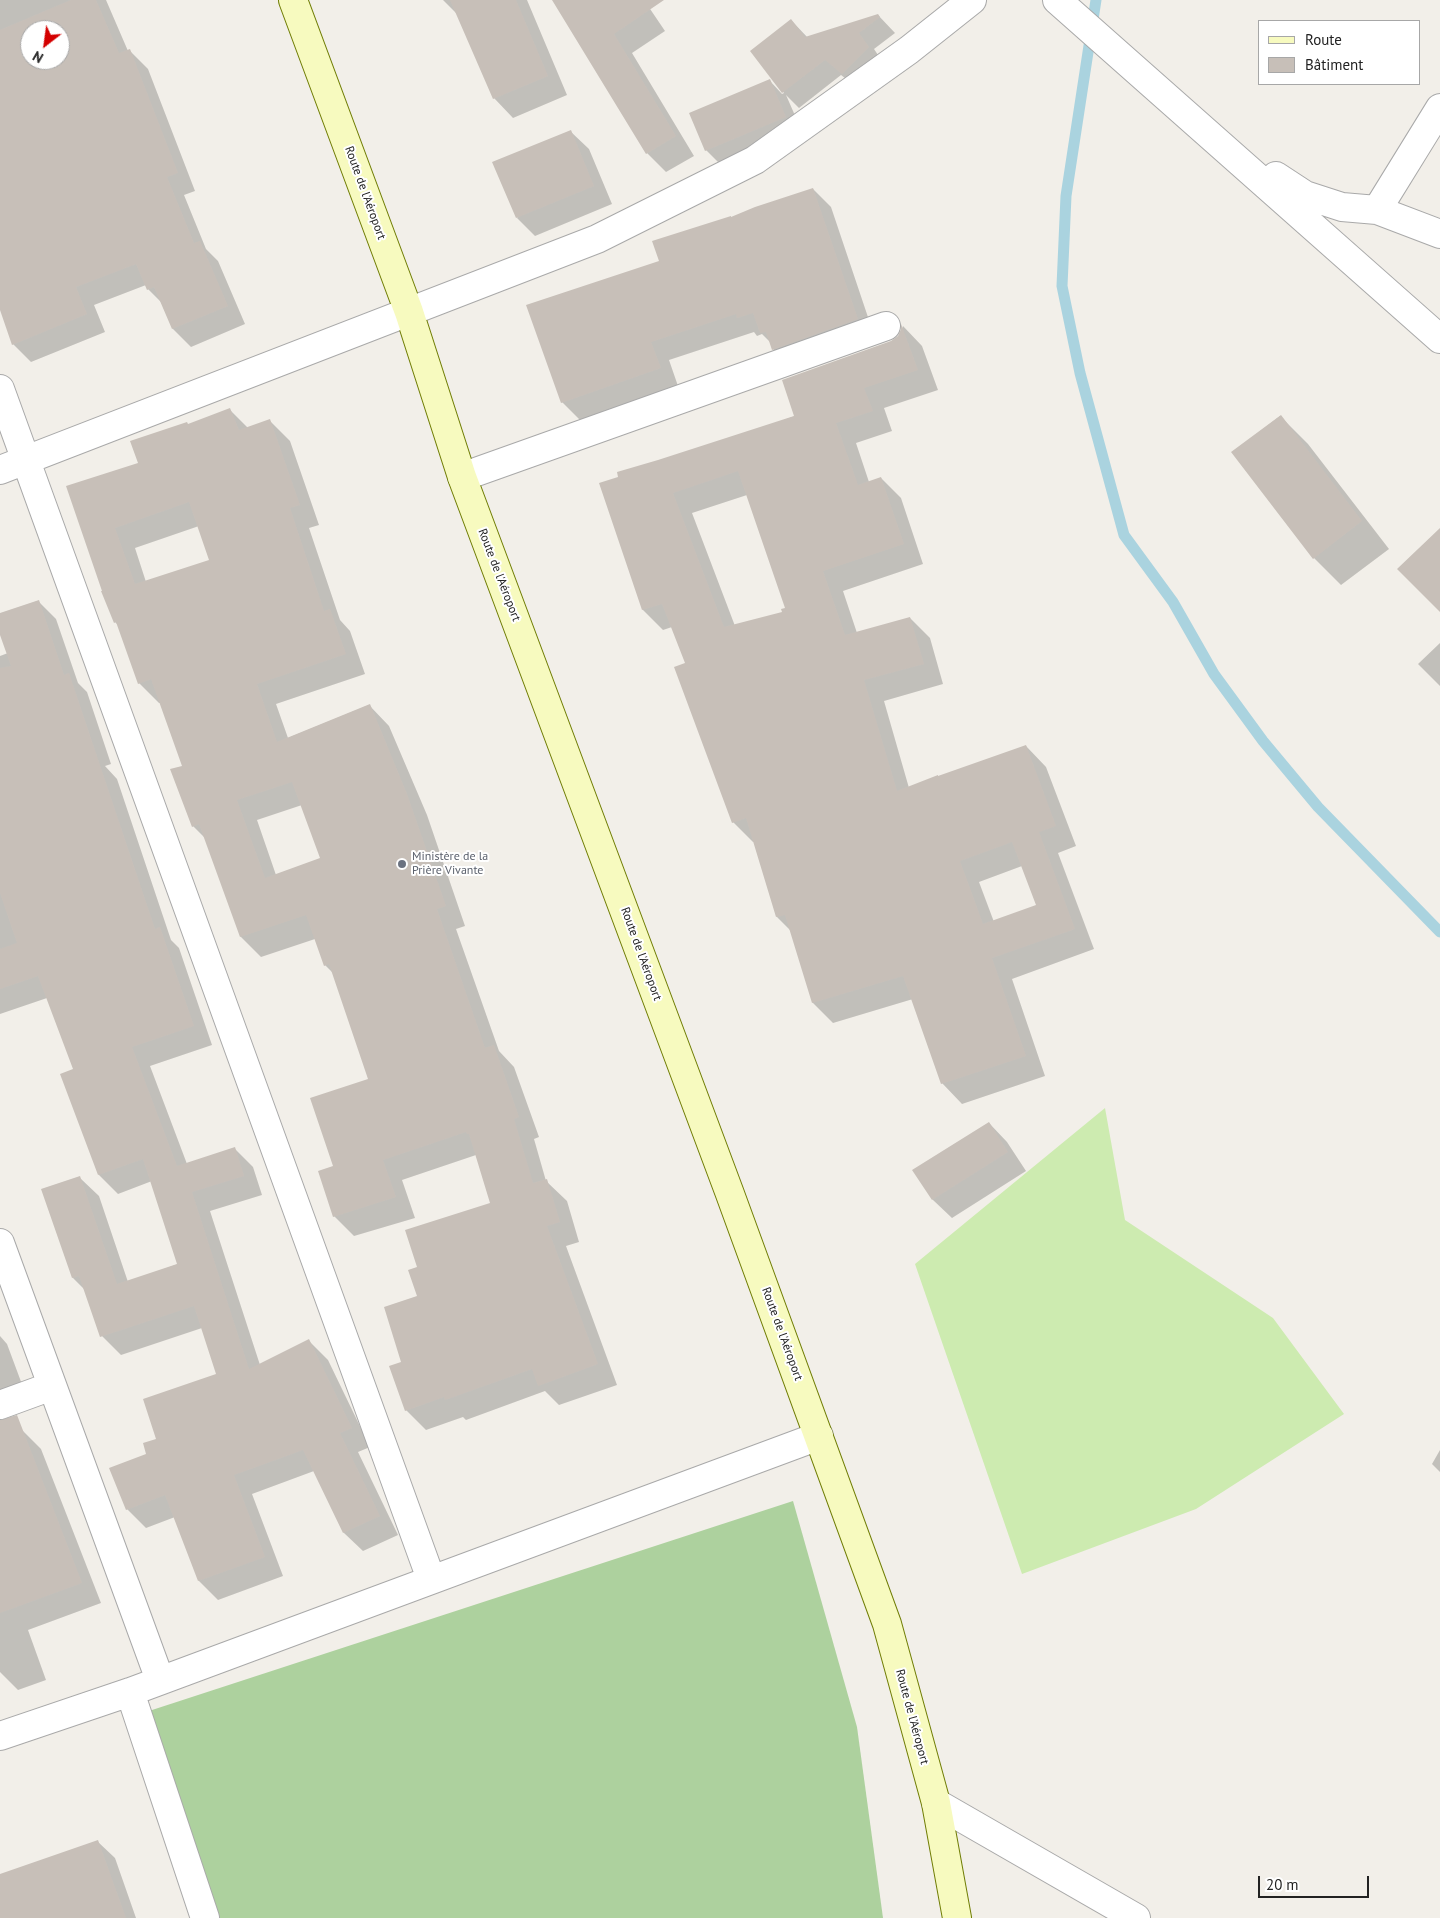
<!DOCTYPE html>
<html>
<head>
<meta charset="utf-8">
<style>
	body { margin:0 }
	#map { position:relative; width:1440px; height:1918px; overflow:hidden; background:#f2efe9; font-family:"PT Sans",sans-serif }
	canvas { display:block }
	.legend { position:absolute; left:1258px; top:20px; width:162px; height:65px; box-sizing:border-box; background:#fff; border:1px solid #a7a7a7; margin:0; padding:6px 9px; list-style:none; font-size:15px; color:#222 }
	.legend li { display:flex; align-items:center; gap:10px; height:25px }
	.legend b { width:25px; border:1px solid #a7a7a7 }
	.north { position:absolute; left:20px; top:20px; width:50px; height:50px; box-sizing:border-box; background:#fff; border:1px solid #a7a7a7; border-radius:50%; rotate:210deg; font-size:14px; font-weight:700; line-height:20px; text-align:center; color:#222 }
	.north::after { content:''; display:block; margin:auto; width:18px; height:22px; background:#d40000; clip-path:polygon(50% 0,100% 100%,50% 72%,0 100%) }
	.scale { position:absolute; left:1258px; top:1876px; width:111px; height:22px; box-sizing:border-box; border:2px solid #222; border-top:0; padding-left:6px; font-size:15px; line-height:18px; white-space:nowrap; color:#222; -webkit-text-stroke:4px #fff; paint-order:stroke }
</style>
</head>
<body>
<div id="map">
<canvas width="1440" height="1918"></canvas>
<ul class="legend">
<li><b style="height:6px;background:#f7fabf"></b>Route</li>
<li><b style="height:14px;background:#c7bfb8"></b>Bâtiment</li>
</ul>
<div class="north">N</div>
<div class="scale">20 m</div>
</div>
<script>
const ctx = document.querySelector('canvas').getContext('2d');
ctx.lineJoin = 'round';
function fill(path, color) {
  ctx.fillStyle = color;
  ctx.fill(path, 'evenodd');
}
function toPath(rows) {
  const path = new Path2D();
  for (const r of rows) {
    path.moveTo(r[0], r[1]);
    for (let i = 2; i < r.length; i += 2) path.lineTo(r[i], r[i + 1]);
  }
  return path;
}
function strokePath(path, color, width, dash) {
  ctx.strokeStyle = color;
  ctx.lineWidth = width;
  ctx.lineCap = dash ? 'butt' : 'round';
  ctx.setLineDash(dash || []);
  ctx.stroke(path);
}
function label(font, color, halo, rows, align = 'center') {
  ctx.font = font + ' "PT Sans",sans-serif';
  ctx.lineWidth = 4;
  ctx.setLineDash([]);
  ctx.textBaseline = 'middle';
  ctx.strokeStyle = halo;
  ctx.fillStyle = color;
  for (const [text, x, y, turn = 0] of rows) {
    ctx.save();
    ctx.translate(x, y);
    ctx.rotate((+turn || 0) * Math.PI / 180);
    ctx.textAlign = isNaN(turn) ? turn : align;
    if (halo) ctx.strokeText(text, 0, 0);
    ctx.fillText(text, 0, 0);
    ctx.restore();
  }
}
fill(toPath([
	[1105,1108,1125,1220,1273,1318,1344,1414,1196,1509,1022,1574,915,1264]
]), '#cdebb0');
fill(toPath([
	[793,1501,857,1727,883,1918,215,1918,149,1711]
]), '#add19e');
fill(toPath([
	[0,0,106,0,128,51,130,51,148,69,195,191,184,195,206,249,218,261,245,324,191,347,173,329,161,302,148,289,146,285,94,305,105,332,31,362,13,344,0,306],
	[30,30,60,30,60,60,30,60],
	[443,0,527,0,567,95,513,118,494,98,459,16],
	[554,0,644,0,665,31,632,53,694,156,666,172,647,153],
	[878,15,895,33,874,49,884,64,858,88,841,75,799,108,786,95,804,136,725,169,706,150,770,81,782,94,784,93,751,51,791,20,808,38],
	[570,131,589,149,612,204,535,236,517,218],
	[813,189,831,207,875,338,791,368,773,349,770,342,762,334,757,336,754,332,669,360,678,386,580,420,562,402,661,262,732,219],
	[903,326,922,346,938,390,884,408,892,431,856,443,869,482,881,478,901,498,923,564,843,591,857,633,910,618,930,638,943,684,884,701,909,788,1026,746,1046,767,1076,846,1058,853,1094,949,1012,979,1045,1076,962,1104,942,1083,913,999,833,1023,813,1003,791,931,777,917,755,842,753,842,733,822,687,664,672,627,663,630,643,610,600,484,795,416,899,336],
	[747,495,787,609,784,613,735,626,692,513],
	[1022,866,1037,906,994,922,979,882],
	[229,409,248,428,270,421,290,441,319,525,309,528,340,620,350,631,365,674,276,704,288,738,369,705,389,726,427,815,465,926,456,929,499,1051,514,1067,539,1137,534,1139,546,1181,567,1201,579,1242,566,1246,617,1385,559,1405,545,1391,466,1420,463,1417,426,1430,406,1410,403,1362,419,1296,419,1267,491,1204,476,1155,402,1180,415,1218,354,1236,334,1216,335,1167,369,1080,334,974,325,965,315,939,261,957,241,937,205,838,193,826,183,766,161,703,159,703,139,683,119,626,115,622,103,592,68,487,139,464,189,425],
	[199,526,211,561,146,582,135,548],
	[302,805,322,859,276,875,257,820],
	[1280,416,1308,444,1389,549,1341,585,1314,558,1233,452],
	[38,601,56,619,78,683,87,692,111,764,105,766,117,779,171,940,179,948,212,1045,150,1066,187,1164,234,1148,253,1167,262,1195,210,1211,260,1365,309,1341,328,1360,370,1447,358,1452,398,1535,363,1551,344,1533,314,1471,252,1494,283,1576,218,1600,199,1581,175,1517,146,1528,127,1509,148,1454,158,1440,217,1375,202,1328,121,1355,102,1336,85,1290,73,1278,43,1190,80,1178,99,1196,128,1282,178,1264,152,1181,118,1194,99,1175,62,1075,75,1070,47,998,0,1014,0,656,8,653,0,631,0,614],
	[1440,643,1440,686,1418,664],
	[989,1123,1007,1142,1026,1171,952,1218,933,1200,914,1170],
	[0,1336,7,1344,23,1387,0,1395],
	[21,1429,41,1449,101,1603,28,1630,46,1680,18,1690,0,1672,0,1436],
	[1440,1450,1440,1472,1432,1464],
	[97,1841,115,1858,136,1918,0,1918,0,1876]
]), '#0003');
strokePath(toPath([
	[1096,0,1066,196,1062,286,1080,373,1124,535,1173,602,1214,674,1263,741,1318,807,1440,932]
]), '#aad3df', 11);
fill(toPath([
	[71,0,96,0,119,53,130,49,178,173,167,177,194,243,200,241,228,306,172,329,154,287,147,290,136,264,76,287,87,314,12,345,0,310,0,30],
	[30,30,60,30,60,60,30,60],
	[450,0,516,0,548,76,493,99],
	[552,0,664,0,614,34,676,136,646,154],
	[878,14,880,17,859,33,869,47,842,74,825,60,782,93,750,51,791,19,805,37],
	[770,79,786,117,705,151,689,113],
	[571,130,594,186,516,218,492,162],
	[813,188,858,319,772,350,766,332,760,333,753,313,737,318,736,314,651,342,661,368,561,403,526,305,659,261,652,241,731,216,731,217,755,207],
	[901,324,918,370,864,388,873,411,836,423,858,485,881,477,904,544,823,571,845,635,910,617,924,664,864,680,897,791,938,775,938,776,1026,745,1056,826,1039,832,1075,929,992,958,1026,1056,941,1084,903,976,812,1003,785,915,776,917,746,818,732,823,674,667,685,663,662,604,642,610,599,483,618,477,617,472,658,460,794,416,782,380,891,341,898,336,901,329],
	[738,471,785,608,781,609,782,612,724,627,673,493],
	[1012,842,1036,905,983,924,960,861],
	[230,408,239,430,270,419,300,505,290,508,324,611,330,609,346,654,257,684,277,742,370,704,407,794,446,906,437,909,485,1048,494,1045,519,1117,514,1119,533,1183,547,1179,560,1222,547,1226,598,1364,538,1386,532,1369,445,1400,444,1397,405,1411,389,1366,401,1362,384,1307,417,1296,408,1270,417,1267,405,1230,490,1203,469,1134,467,1134,466,1132,383,1160,396,1197,333,1217,318,1171,333,1166,310,1098,368,1079,329,964,324,966,306,915,240,937,199,824,192,827,170,769,182,766,151,679,138,684,116,622,114,623,101,591,102,591,66,486,138,463,130,441,187,422,188,424],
	[189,502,209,560,135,584,115,528],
	[292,782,320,858,265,878,237,800],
	[1281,415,1362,521,1313,559,1231,452],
	[1440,528,1440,612,1397,569],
	[39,600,64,675,69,673,155,929,160,927,194,1026,132,1047,177,1166,235,1147,244,1176,192,1192,249,1369,309,1339,352,1428,340,1433,380,1516,343,1533,303,1450,234,1475,265,1557,198,1581,165,1495,126,1510,109,1468,146,1454,143,1443,156,1439,143,1399,216,1374,194,1306,100,1337,79,1276,72,1278,41,1189,80,1176,117,1284,177,1264,143,1159,98,1175,60,1074,73,1069,38,976,0,989,0,949,17,943,0,893,0,668,11,666,0,635,0,613],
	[989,1122,1008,1152,932,1200,912,1170],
	[17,1415,82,1583,0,1613,0,1420],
	[98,1840,126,1918,0,1918,0,1874]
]), '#c7bfb8');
const street = toPath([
	[1057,0,1440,339],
	[1276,176,1305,195,1342,207,1377,210,1440,234],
	[1377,210,1440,108],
	[0,389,431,1579],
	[0,470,597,239,755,160,909,50,972,0],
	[462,477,886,326],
	[0,1243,160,1680],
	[0,1405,52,1386],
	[130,1692,205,1918],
	[0,1736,130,1692,819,1436],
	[936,1803,1136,1918]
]);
const secondary = toPath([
	[293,0,409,312,462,477,730,1194,887,1624,936,1803,957,1918]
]);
strokePath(street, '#a9a9a9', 30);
strokePath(secondary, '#707d05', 30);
strokePath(street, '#fff', 28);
strokePath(secondary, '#f7fabf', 28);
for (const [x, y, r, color] of [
	[402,864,5,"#6b7280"]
]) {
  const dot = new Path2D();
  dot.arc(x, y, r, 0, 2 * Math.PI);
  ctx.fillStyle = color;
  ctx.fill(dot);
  strokePath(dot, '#fff', 2);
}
label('12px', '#222', '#fff', [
	["Route de l'Aéroport",365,193,70],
	["Route de l'Aéroport",499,575,69],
	["Route de l'Aéroport",641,954,70],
	["Route de l'Aéroport",782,1334,70],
	["Route de l'Aéroport",912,1717,75]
]);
label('12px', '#5b616d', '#fff', [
	["Ministère de la",412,857],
	["Prière Vivante",412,871]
], 'left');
</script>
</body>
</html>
